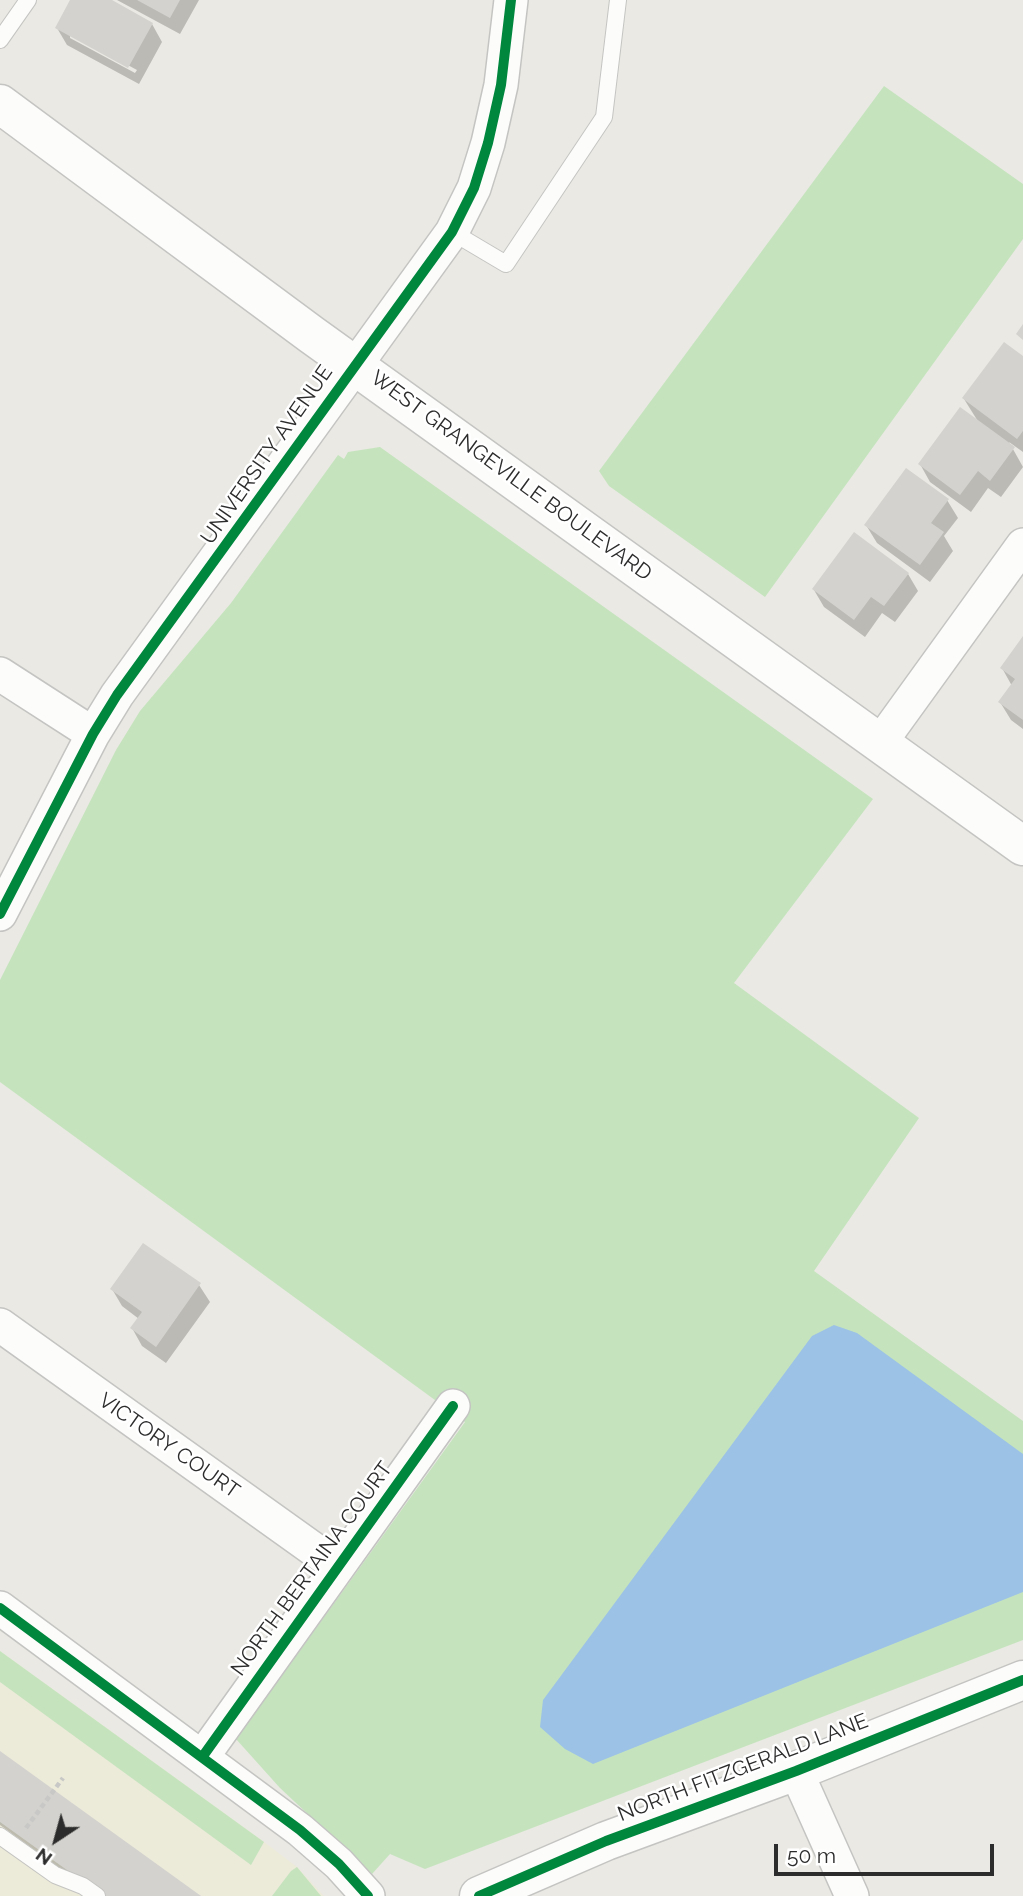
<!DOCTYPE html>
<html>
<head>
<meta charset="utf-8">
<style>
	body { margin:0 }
	#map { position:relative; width:1023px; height:1896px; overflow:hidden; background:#eae9e3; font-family:Raleway,sans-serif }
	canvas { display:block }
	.north { position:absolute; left:21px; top:1805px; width:70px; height:70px; -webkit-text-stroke:5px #fff; paint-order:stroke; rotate:216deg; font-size:19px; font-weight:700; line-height:28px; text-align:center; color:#2c2c2c }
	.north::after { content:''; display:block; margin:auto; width:24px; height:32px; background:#2c2c2c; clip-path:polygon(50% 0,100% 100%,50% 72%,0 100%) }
	.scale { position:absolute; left:774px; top:1844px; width:220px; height:32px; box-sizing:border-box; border:4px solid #2c2c2c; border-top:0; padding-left:9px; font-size:21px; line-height:24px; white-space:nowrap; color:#2c2c2c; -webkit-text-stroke:5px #fff; paint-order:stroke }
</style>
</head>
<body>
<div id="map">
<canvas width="1023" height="1896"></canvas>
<div class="north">N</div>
<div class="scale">50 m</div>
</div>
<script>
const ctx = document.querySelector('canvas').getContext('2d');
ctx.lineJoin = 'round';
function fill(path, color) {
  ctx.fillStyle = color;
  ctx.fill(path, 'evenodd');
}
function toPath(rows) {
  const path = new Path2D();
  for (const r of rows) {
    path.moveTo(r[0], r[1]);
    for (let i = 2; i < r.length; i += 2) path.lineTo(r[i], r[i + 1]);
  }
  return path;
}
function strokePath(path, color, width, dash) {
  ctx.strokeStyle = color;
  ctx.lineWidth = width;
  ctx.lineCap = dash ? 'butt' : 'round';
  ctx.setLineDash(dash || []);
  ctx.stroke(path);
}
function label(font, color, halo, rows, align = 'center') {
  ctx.font = font + ' Raleway,sans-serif';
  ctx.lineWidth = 5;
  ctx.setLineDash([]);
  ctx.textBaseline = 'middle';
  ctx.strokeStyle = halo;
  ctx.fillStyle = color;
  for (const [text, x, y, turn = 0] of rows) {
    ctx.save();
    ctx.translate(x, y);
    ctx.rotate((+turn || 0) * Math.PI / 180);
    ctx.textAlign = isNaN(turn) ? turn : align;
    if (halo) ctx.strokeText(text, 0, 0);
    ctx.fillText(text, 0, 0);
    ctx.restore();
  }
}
fill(toPath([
	[0,1651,264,1842,297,1867,324,1896,0,1896]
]), '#ecead9');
fill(toPath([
	[884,86,1023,184,1023,239,765,597,609,486,599,471],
	[380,447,873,799,734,983,919,1118,814,1271,1023,1421,1023,1640,425,1869,390,1854,372,1874,280,1788,236,1739,465,1422,0,1082,0,980,116,750,140,711,231,603,338,455,344,459,348,452],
	[0,1651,264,1842,251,1865,0,1682],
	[297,1867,321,1896,272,1896,291,1871]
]), '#c5e4be');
fill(toPath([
	[834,1325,857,1333,1023,1454,1023,1592,593,1764,565,1749,540,1727,543,1700,812,1336]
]), '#9cc2e6');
fill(toPath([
	[72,0,108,0,152,24,162,42,139,84,67,45,57,28],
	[70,34,137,70,135,73,70,38],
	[117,0,199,0,180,34],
	[1023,358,1023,452,1009,442,1023,467,1001,497,988,488,971,512,930,482,920,464,979,423,964,399],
	[947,500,958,518,944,536,953,551,930,582,877,543,866,525],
	[908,574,918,591,895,622,882,613,865,637,824,607,814,590],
	[1023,639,1023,729,1011,720,1000,702,1012,686,1002,668],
	[199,1285,210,1302,166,1363,142,1346,132,1328,139,1319,122,1306,112,1289],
	[0,1753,198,1896,98,1896,0,1825]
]), '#0003');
fill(toPath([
	[70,0,112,0,153,23,128,68,55,28],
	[137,0,180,0,170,18],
	[1023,324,1023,340,1016,334],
	[1004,342,1023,356,1023,431,1017,439,962,398],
	[960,407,1015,447,990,481,978,471,960,495,918,464],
	[906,468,949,499,931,523,944,532,920,565,864,525],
	[854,532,909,573,884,606,871,597,854,620,812,589],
	[1023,636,1023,720,998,702,1015,679,1000,668],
	[143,1243,201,1283,156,1347,130,1328,142,1312,110,1289],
	[0,1751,201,1896,103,1896,0,1822]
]), '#d3d2ce');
const service = toPath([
	[0,40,28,0],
	[452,232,506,264,604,117,618,0],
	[0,1836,55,1875,83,1886,97,1896]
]);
const minor = toPath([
	[0,674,93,734],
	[880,743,1023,545],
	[0,914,93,734,117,695,452,232,474,188,488,143,501,85,511,0],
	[0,1325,337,1566],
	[0,1608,300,1830,339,1864,368,1896],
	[203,1756,453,1406],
	[796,1771,852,1896]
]);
const tertiary = toPath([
	[479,1896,606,1841,796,1771,1023,1680]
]);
const secondary = toPath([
	[0,104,312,335,1023,846]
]);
strokePath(service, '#c4c4c2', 18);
strokePath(minor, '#c4c4c2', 36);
strokePath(tertiary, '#c4c4c2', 41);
strokePath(secondary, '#c4c4c2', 41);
strokePath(toPath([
	[26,1828,63,1778]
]), '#c8c8c7', 4.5, [5, 3.5]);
strokePath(service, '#fcfcfb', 16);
strokePath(minor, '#fcfcfb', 33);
strokePath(tertiary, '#fcfcfb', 38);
strokePath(secondary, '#fcfcfb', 38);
strokePath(toPath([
	[0,914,93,734,117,695,452,232,474,188,488,143,501,85,511,0],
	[0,1608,300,1830,339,1864,368,1896],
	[203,1756,453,1406],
	[479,1896,606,1841,796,1771,1023,1680]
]), '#00873e', 10);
label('21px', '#2c2c2c', '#fff', [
	["UNIVERSITY AVENUE",267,455,-55],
	["WEST GRANGEVILLE BOULEVARD",511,476,36],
	["VICTORY COURT",169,1446,35],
	["NORTH BERTAINA COURT",312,1569,-54],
	["NORTH FITZGERALD LANE",743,1768,-21]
]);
</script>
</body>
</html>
